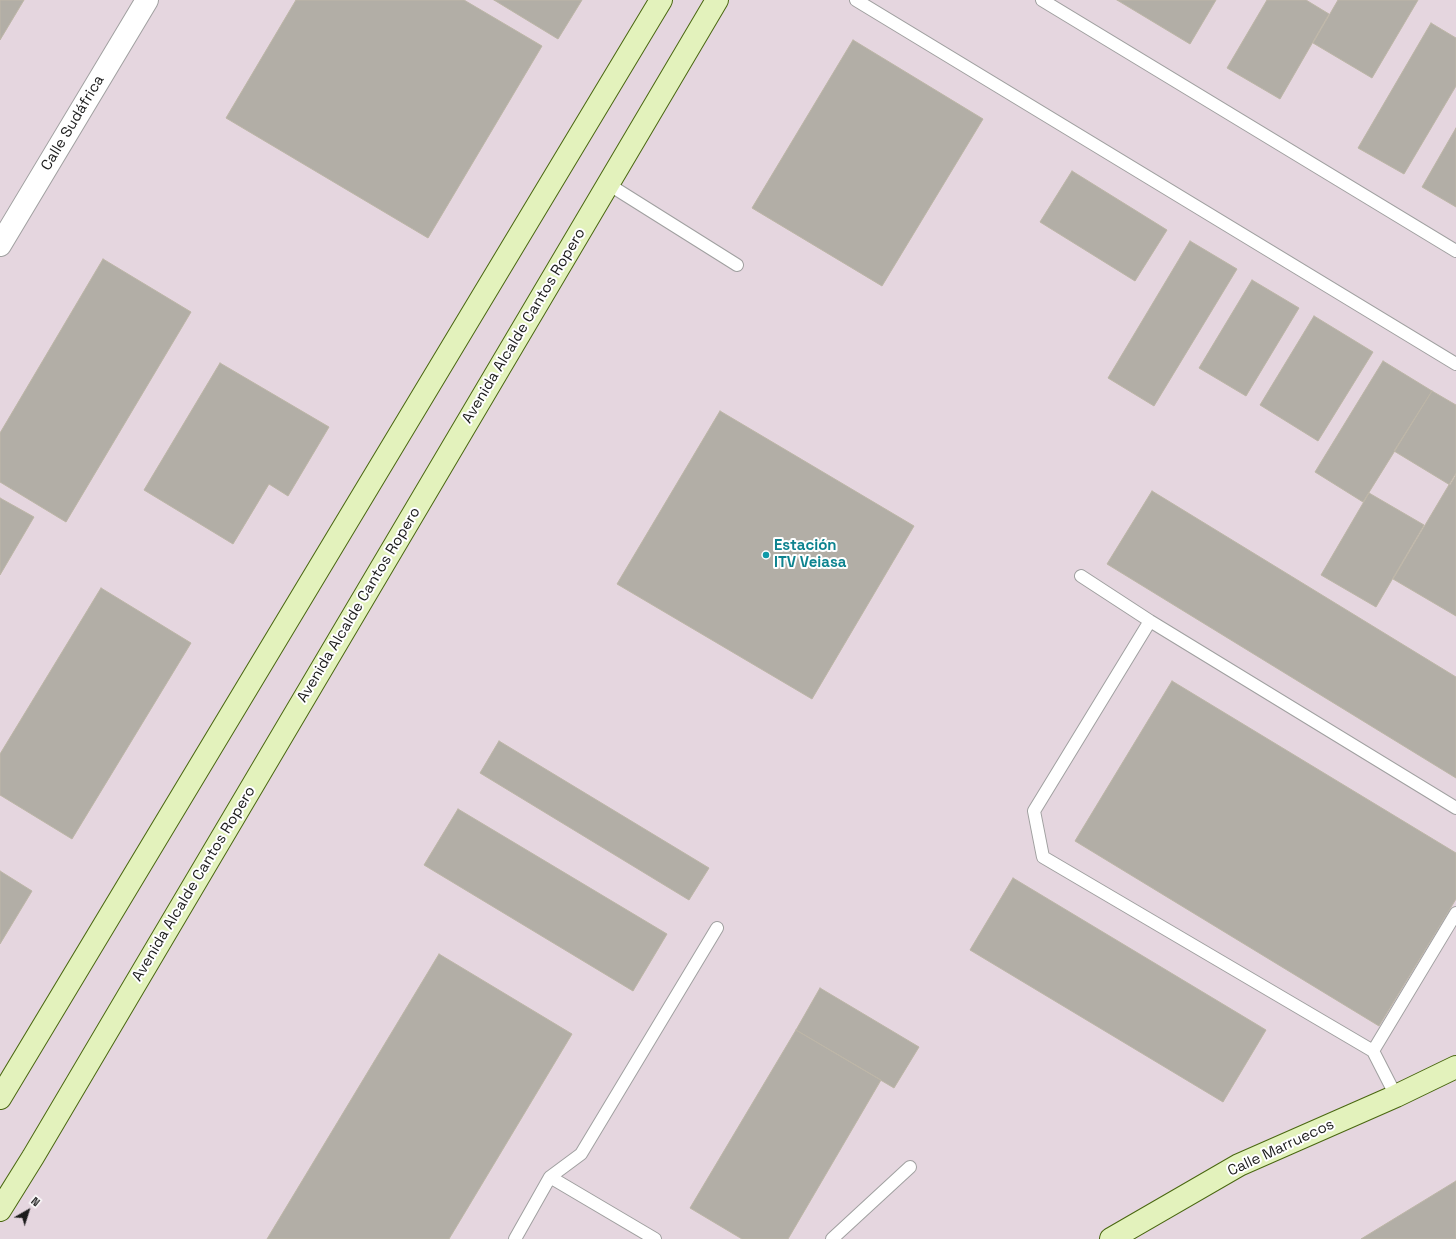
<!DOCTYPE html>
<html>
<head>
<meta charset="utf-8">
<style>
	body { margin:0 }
	#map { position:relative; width:1456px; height:1239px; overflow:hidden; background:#edece3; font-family:"Space Grotesk",sans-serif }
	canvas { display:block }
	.north { position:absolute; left:8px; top:1191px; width:40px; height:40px; -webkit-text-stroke:3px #fff; paint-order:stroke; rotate:39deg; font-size:11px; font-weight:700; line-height:16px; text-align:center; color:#1c1c1c }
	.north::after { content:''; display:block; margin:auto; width:14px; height:18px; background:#1c1c1c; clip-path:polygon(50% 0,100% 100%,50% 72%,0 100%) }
</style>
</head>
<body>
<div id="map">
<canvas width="1456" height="1239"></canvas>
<div class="north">N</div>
</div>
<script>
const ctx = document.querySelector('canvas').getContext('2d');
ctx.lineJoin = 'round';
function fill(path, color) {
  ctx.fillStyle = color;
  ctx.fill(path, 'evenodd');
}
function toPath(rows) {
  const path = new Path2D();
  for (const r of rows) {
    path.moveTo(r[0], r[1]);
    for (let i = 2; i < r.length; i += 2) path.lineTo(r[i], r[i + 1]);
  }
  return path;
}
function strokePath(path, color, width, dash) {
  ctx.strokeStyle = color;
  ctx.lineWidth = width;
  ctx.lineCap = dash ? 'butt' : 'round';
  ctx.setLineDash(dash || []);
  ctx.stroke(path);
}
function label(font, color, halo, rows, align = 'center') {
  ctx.font = font + ' "Space Grotesk",sans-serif';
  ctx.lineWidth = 4;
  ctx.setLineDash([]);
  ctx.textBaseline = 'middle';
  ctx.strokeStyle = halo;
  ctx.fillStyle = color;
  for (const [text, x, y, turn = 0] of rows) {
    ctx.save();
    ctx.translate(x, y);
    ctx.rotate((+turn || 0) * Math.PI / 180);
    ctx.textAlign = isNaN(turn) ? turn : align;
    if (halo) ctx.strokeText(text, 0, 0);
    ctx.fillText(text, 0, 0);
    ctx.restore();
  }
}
fill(toPath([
	[0,0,1456,0,1456,1239,0,1239]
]), '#e5d6df');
const building = toPath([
	[0,0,24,0,0,40,0,0],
	[296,0,464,0,542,46,428,238,226,118,296,0],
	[494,0,582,0,558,39,494,0],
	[1117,0,1216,0,1190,44,1117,0],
	[1267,0,1306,0,1329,14,1280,99,1227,68,1267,0],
	[1338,0,1418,0,1372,78,1313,43,1338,0],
	[1431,23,1456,38,1456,86,1404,174,1358,148,1431,23],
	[853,40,983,119,882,286,752,208,853,40],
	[1456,128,1456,207,1422,187,1456,128],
	[1072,171,1167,230,1135,281,1040,222,1072,171],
	[1190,241,1237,269,1154,406,1108,378,1190,241],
	[103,259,191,312,66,522,0,482,0,433,103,259],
	[1252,280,1299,308,1246,396,1199,368,1252,280],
	[1314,316,1373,352,1318,441,1260,405,1314,316],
	[1383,361,1432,391,1363,502,1315,472,1383,361],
	[220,363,329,427,288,496,269,484,233,544,144,490,220,363],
	[1432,391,1456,405,1456,475,1450,485,1394,451,1432,391],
	[720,411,914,526,812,699,617,584,720,411],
	[1456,473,1456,616,1393,579,1456,473],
	[1152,491,1456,677,1456,778,1107,564,1152,491],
	[1369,493,1424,525,1376,607,1321,575,1369,493],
	[0,498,34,517,0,575,0,498],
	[101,588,191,643,72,839,0,795,0,754,101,588],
	[1172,681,1456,853,1456,899,1379,1026,1075,841,1172,681],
	[499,741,709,868,689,900,480,773,499,741],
	[458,809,667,934,633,991,424,865,458,809],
	[0,871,32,891,0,944,0,871],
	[1013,878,1266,1030,1223,1102,970,950,1013,878],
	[439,954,572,1034,449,1239,267,1239,439,954],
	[820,988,919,1047,894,1088,796,1030,820,988],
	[796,1030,881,1080,788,1239,742,1239,690,1208,796,1030],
	[1456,1181,1456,1239,1361,1239,1456,1181]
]);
fill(building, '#b2aea6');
strokePath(building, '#bdb6a7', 1);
const lane = toPath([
	[856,0,1456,364],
	[1042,0,1456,251],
	[608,184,737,265],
	[1081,576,1150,621,1456,808],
	[1150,621,1034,811,1043,857,1373,1051,1396,1096],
	[1373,1051,1456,913],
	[550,1177,581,1154,717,928],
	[515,1239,550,1177,655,1239],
	[832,1239,910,1167]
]);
const street = toPath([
	[0,245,147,0]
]);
const secondary = toPath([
	[0,1098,661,0],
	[0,1210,33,1157,717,0],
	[1111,1239,1239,1165,1396,1096,1456,1067]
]);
strokePath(lane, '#a0a0a0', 14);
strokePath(street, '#a0a0a0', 24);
strokePath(secondary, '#496710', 24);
strokePath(lane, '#fff', 12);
strokePath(street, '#fff', 22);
strokePath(secondary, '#e3f2bc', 22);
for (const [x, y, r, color] of [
	[766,555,4,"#0f9aa8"]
]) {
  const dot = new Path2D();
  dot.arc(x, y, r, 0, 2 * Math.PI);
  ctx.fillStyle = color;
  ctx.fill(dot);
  strokePath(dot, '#fff', 1.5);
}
label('15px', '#1c1c1c', '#fff', [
	["Calle Sudáfrica",73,123,-59],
	["Avenida Alcalde Cantos Ropero",524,326,-59],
	["Avenida Alcalde Cantos Ropero",359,605,-59],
	["Avenida Alcalde Cantos Ropero",194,884,-59],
	["Calle Marruecos",1281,1148,-25]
]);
label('bold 15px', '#0d838f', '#fff', [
	["Estación",774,546],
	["ITV Veiasa",774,563]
], 'left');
</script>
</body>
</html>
